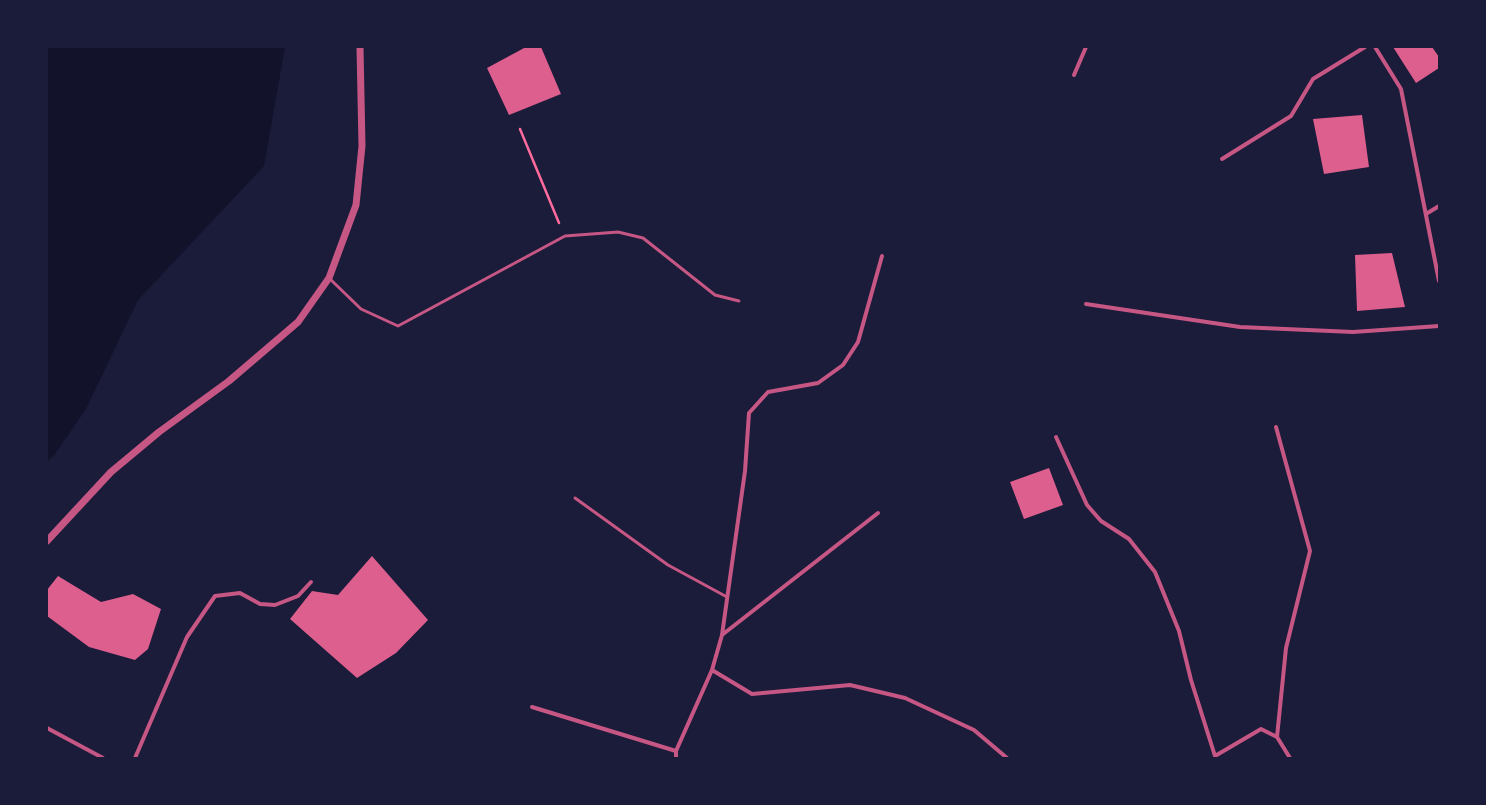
<!DOCTYPE html>
<html>
<head>
<meta charset="utf-8">
<style>
	body { margin:0 }
	#map { position:relative; width:1486px; height:805px; overflow:hidden; background:#1b1b3a; font-family:"Space Grotesk",sans-serif }
	canvas { display:block }
	.frame { position:absolute; inset:0; border:48px solid #1b1b3a; pointer-events:none }
</style>
</head>
<body>
<div id="map">
<canvas width="1486" height="805"></canvas>
<div class="frame"></div>
</div>
<script>
const ctx = document.querySelector('canvas').getContext('2d');
ctx.lineJoin = 'round';
function fill(path, color) {
  ctx.fillStyle = color;
  ctx.fill(path, 'evenodd');
}
function toPath(rows) {
  const path = new Path2D();
  for (const r of rows) {
    path.moveTo(r[0], r[1]);
    for (let i = 2; i < r.length; i += 2) path.lineTo(r[i], r[i + 1]);
  }
  return path;
}
function strokePath(path, color, width, dash) {
  ctx.strokeStyle = color;
  ctx.lineWidth = width;
  ctx.lineCap = dash ? 'butt' : 'round';
  ctx.setLineDash(dash || []);
  ctx.stroke(path);
}
fill(toPath([
	[47,47,285,47,264,166,138,300,86,409,55,454,47,462]
]), '#12122b');
fill(toPath([
	[526,47,541,47,561,94,509,115,487,68],
	[1393,47,1432,47,1439,57,1439,68,1416,83],
	[1362,115,1369,167,1324,174,1313,119],
	[1392,253,1405,307,1357,311,1355,255],
	[1049,468,1063,505,1024,519,1010,482],
	[372,556,428,620,396,653,357,678,290,619,312,591,338,595],
	[58,576,101,602,133,594,161,609,148,649,135,660,89,647,47,616,47,590]
]), '#dd5f8e');
strokePath(toPath([
	[520,129,559,223]
]), '#ff6b9d', 2.5);
strokePath(toPath([
	[329,278,361,309,398,326,565,236,618,232,643,238,715,295,739,301],
	[575,498,668,565,727,597]
]), '#c65784', 3);
strokePath(toPath([
	[1375,47,1401,89,1439,281],
	[1074,75,1086,47],
	[1222,159,1291,116,1313,79,1365,47],
	[1426,214,1439,206],
	[1086,304,1240,327,1353,332,1439,326],
	[1276,427,1310,551,1286,648,1277,737,1290,758],
	[1056,437,1087,505,1101,521,1129,539,1155,572,1179,631,1191,680,1215,756,1261,729,1277,737],
	[722,635,878,513],
	[712,670,752,694,850,685,905,698,974,730,1007,758],
	[532,707,676,751],
	[47,728,103,758],
	[135,758,187,637,215,596,240,593,260,604,275,605,298,596,311,582],
	[676,758,676,751,712,670,722,635,745,471,749,413,768,392,818,383,843,365,858,342,882,256]
]), '#c65784', 4);
strokePath(toPath([
	[47,541,111,472,159,432,229,381,298,322,329,278,356,205,362,146,360,47]
]), '#c65784', 7);
</script>
</body>
</html>
